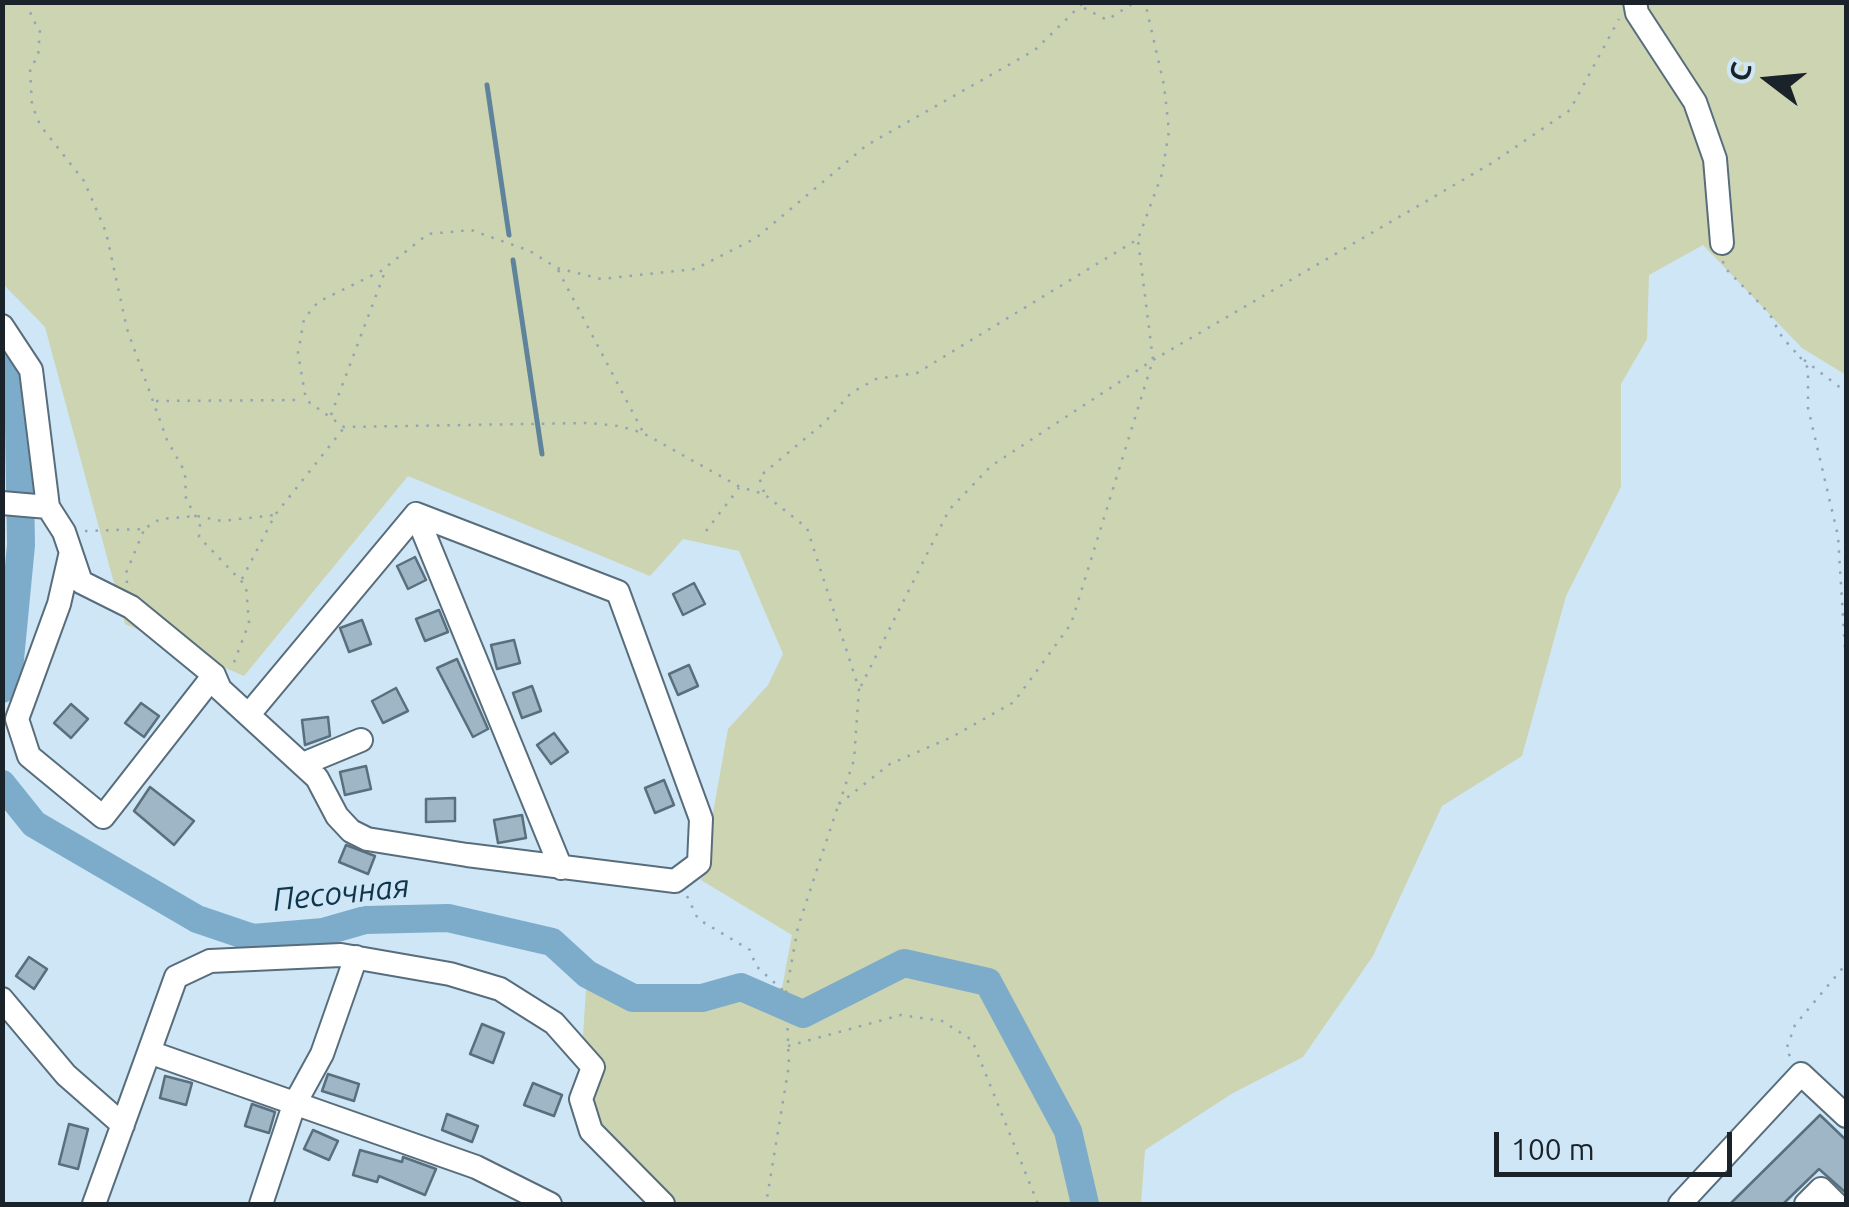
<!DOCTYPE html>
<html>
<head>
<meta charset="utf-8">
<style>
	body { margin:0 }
	#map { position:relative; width:1849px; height:1207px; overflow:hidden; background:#cee6f6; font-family:Ubuntu,sans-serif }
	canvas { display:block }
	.frame { position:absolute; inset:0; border:5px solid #1a2329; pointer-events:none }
	.north { position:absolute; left:1719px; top:30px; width:100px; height:100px; -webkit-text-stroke:8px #cee6f6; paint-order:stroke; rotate:286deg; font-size:28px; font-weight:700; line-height:40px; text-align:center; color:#1a2329 }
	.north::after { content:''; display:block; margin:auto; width:35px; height:45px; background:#1a2329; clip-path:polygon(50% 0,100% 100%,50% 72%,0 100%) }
	.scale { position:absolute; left:1494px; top:1132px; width:238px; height:45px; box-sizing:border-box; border:5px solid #1a2329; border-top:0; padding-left:12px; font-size:30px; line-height:35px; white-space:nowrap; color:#1a2329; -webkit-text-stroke:8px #cee6f6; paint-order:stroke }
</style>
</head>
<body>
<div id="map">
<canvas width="1849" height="1207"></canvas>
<div class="frame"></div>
<div class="north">С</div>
<div class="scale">100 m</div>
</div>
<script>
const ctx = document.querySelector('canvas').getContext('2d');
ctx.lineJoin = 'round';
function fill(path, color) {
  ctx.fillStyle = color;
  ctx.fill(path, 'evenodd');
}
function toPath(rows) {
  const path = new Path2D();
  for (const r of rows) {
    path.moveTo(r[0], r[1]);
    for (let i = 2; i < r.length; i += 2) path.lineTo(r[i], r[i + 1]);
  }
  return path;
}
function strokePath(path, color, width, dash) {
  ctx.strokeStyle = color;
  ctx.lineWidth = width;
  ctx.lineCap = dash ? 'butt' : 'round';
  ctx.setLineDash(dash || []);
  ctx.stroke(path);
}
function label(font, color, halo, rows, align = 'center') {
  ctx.font = font + ' Ubuntu,sans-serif';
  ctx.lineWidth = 10;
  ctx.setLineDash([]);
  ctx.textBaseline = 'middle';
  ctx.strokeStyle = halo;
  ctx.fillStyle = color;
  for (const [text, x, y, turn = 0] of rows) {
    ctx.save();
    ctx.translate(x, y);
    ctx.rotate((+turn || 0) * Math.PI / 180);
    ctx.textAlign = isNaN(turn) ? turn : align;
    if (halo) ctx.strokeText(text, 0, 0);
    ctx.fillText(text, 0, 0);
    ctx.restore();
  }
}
fill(toPath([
	[3,3,1846,3,1846,375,1802,348,1703,245,1649,275,1647,339,1621,384,1621,487,1566,596,1522,756,1442,806,1373,956,1303,1057,1233,1093,1145,1150,1141,1204,663,1204,591,1131,593,1067,583,1036,587,974,633,998,702,998,741,987,782,988,792,935,701,880,728,729,768,685,783,654,739,551,683,539,650,576,408,476,244,676,125,624,45,327,3,284]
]), '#cdd4b1');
strokePath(toPath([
	[487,85,509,235],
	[513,260,542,454]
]), '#5f839a', 5);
strokePath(toPath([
	[2,359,18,369,21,545,9,670,2,689],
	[2,784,34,824,197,919,253,938,323,932,365,920,448,918,552,942,587,974,633,998,702,998,741,987,803,1014,904,963,988,982,1068,1131,1085,1204]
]), '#7daccb', 28);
const building = toPath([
	[415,557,426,580,408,589,397,566,415,557],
	[694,583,705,604,683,615,673,594,694,583],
	[439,610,448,632,425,641,416,619,439,610],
	[362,620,371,644,349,652,340,628,362,620],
	[514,640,520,663,497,669,491,645,514,640],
	[457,659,488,729,473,737,437,668,457,659],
	[689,665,698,686,678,695,669,674,689,665],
	[532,686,541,711,522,718,513,693,532,686],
	[396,688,408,711,383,723,372,701,396,688],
	[141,703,159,716,144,737,125,723,141,703],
	[71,704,88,719,71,738,54,723,71,704],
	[328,717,330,736,305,745,302,720,328,717],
	[554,733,568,752,551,764,537,745,554,733],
	[366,766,371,789,345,795,340,772,366,766],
	[664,780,674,805,655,813,645,788,664,780],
	[150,787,194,821,174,845,134,811,150,787],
	[455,798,455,821,426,822,426,799,455,798],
	[522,815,526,838,498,843,494,820,522,815],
	[346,845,375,856,368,874,339,862,346,845],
	[29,957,47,969,34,989,16,976,29,957],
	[482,1024,504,1033,493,1063,470,1054,482,1024],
	[328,1074,359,1084,354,1101,322,1091,328,1074],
	[165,1076,192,1083,186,1105,160,1098,165,1076],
	[533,1083,562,1095,554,1116,524,1105,533,1083],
	[252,1104,275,1112,269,1133,245,1126,252,1104],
	[447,1114,478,1126,472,1142,442,1130,447,1114],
	[1820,1115,1846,1140,1846,1193,1819,1169,1783,1204,1730,1204,1820,1115],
	[69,1124,88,1129,78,1169,59,1164,69,1124],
	[313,1130,338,1141,329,1160,304,1149,313,1130],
	[360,1150,402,1162,403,1157,436,1169,425,1195,379,1176,377,1182,353,1175,360,1150]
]);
fill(building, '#9fb6c6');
strokePath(building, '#5a6f7e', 2.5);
const minor = toPath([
	[1635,2,1637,13,1695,102,1715,159,1722,243],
	[2,326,31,370,48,507,64,532,81,582,131,607,214,675,220,689,317,778,337,816,351,831,367,839,467,855,675,881,699,863,701,819,618,592,416,514,250,713],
	[2,503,48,507],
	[416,514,561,868],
	[70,556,59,604,17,719,29,756,103,817,214,675],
	[303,764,361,740],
	[2,999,66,1075,123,1125],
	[149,1052,176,977,210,961,341,955,450,974,500,989,554,1023,593,1067,581,1099,591,1131,663,1204],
	[94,1204,149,1052,476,1167,550,1204],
	[261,1204,294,1105,322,1054,356,957],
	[1680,1204,1801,1074,1846,1116],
	[1806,1204,1821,1189,1836,1204]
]);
strokePath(minor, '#586d7c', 26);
strokePath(toPath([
	[28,2,32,19,40,29,38,57,30,68,32,105,40,125,84,181,106,232,127,329,167,440,185,472,186,499,200,524,199,537,246,586,249,623,233,665],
	[1084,8,1107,20,1135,2],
	[1723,261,1724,267,1769,313,1782,337,1798,355],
	[558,270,643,432],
	[1800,357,1808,368,1808,408,1838,536,1846,665],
	[1804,360,1846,392],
	[156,401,302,400],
	[331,415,386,269],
	[764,492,759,477,825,422,851,393,876,379,917,373,1138,239,1162,174,1169,131,1164,85,1145,2],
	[85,531,144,529,160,519,197,516,222,521,275,515],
	[706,531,739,488],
	[242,579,275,515,343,429],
	[127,583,126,573,144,530],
	[861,686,949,510,991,466,1153,360,1492,163,1570,110,1619,19],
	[839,804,854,760,859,689,807,528,764,494,740,487,643,433,619,426,588,423,344,427,306,400,298,353,304,319,318,302,381,271,428,234,471,230,530,251,557,268,601,279,695,269,756,238,867,145,1035,50,1084,2],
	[839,804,890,764,952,737,1014,702,1071,624,1153,360,1138,240],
	[687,896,698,919,750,950,756,966,786,993,789,1065,766,1204],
	[786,993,798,927,838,806],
	[788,1046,901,1015,942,1021,972,1040,1038,1204],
	[1790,1056,1786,1050,1795,1025,1846,964]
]), '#92a5b2', 2.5, [2.5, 8]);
strokePath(minor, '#fff', 22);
label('italic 32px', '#0f354c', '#cee6f6', [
	["Песочная",341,893,-6]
]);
</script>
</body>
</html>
